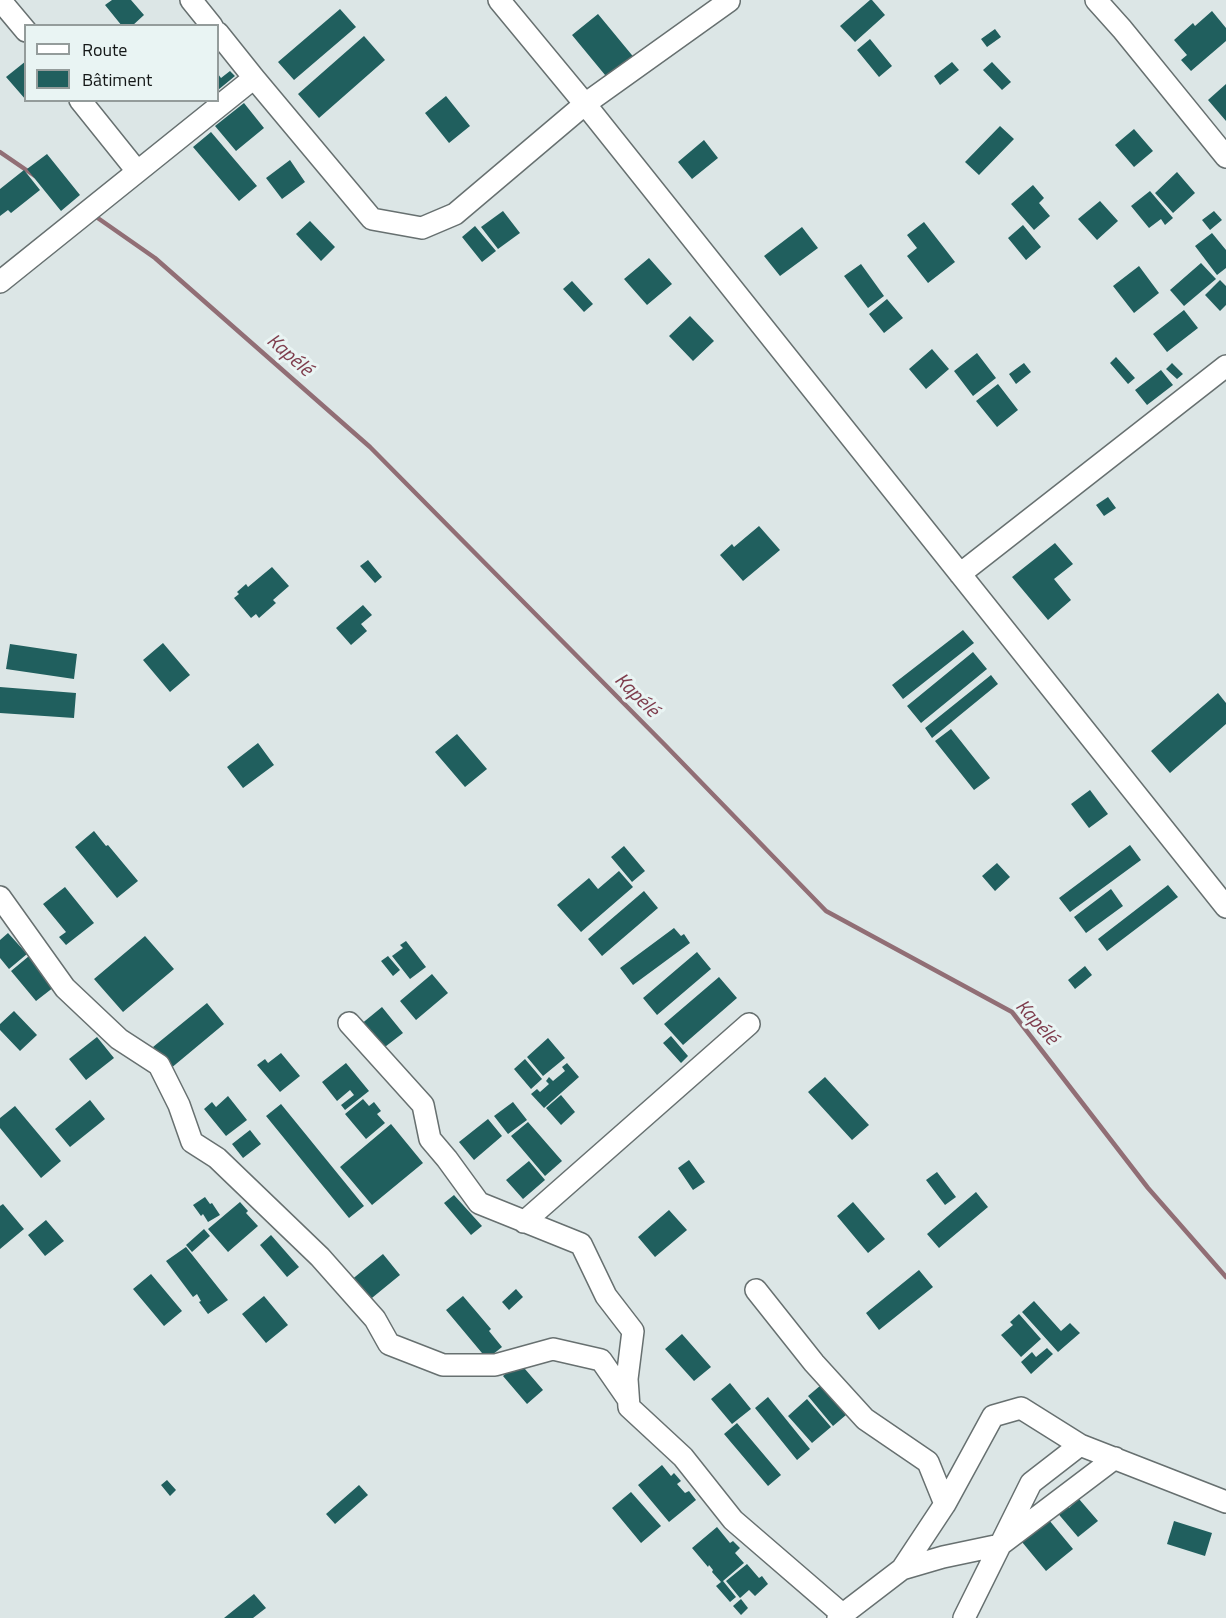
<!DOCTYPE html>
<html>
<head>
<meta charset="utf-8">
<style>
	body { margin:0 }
	#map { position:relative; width:1226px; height:1618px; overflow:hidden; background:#dce6e6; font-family:"Titillium Web",sans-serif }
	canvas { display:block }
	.legend { position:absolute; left:24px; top:24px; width:195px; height:78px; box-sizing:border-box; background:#e9f4f3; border:2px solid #949c9b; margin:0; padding:8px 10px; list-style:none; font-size:18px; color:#141717 }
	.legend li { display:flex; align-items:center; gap:12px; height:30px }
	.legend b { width:30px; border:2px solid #949c9b }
</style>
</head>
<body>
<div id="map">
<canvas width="1226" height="1618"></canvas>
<ul class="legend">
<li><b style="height:8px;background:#fff"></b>Route</li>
<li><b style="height:16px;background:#205f5e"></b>Bâtiment</li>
</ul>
</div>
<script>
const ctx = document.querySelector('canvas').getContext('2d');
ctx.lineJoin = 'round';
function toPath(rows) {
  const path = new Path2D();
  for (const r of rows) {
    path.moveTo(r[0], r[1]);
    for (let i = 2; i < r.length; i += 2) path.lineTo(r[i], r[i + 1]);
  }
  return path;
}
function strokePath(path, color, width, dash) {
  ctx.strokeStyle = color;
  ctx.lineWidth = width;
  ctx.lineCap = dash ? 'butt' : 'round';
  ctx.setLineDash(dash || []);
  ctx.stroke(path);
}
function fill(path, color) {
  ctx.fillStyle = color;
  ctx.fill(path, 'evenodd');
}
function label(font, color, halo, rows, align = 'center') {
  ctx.font = font + ' "Titillium Web",sans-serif';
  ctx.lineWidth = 6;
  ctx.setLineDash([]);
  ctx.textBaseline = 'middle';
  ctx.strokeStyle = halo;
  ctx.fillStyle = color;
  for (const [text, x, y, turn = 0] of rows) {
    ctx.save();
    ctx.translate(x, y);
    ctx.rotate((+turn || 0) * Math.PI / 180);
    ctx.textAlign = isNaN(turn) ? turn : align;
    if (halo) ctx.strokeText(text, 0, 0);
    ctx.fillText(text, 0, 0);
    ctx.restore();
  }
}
strokePath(toPath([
	[0,152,35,176],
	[92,214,155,258,370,447,665,745,826,911,1012,1012,1148,1188,1226,1277]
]), '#916e75', 4.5);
fill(toPath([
	[112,0,131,0,144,15,132,26,122,26,105,5],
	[870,0,872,0,885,15,855,42,840,26],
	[340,9,356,27,294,80,278,62],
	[1212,11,1226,28,1226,41,1191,71,1181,60,1187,55,1174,40,1193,23,1195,26],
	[598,14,636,60,610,81,572,35],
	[995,29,1001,37,987,47,981,39],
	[364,36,385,60,319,118,298,94],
	[870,39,892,66,879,77,857,50],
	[26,61,26,100,6,77],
	[952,62,959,70,940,85,934,76],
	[992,62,1011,82,1002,90,983,70],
	[230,71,235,76,218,90,218,74,221,78],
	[1226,84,1226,121,1208,100],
	[446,96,470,126,449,143,425,113],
	[244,103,264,128,236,151,215,126],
	[1000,126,1014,139,979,175,965,162],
	[1134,129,1153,151,1134,167,1115,145],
	[211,132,257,186,239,201,193,147],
	[704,140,718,158,692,179,678,162],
	[47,154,80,195,61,211,27,169],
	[290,160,305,182,282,199,266,178],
	[24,170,40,190,11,213,8,210,0,216,0,189],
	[1177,172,1195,193,1173,213,1155,193],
	[1033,185,1044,198,1039,203,1050,216,1034,230,1011,204],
	[1150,191,1173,218,1165,225,1161,219,1149,228,1131,206],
	[1100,201,1118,221,1097,240,1078,219],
	[503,211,520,233,498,249,481,227],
	[1214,211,1222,220,1210,230,1202,220],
	[310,221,335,247,321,261,296,234],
	[924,222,955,262,928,283,907,256,917,248,907,235],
	[1023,225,1041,247,1026,260,1008,238],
	[475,226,496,251,482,262,462,237],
	[802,227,818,248,780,276,764,256],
	[1212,233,1226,250,1226,268,1217,275,1195,246],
	[649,258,672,284,647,305,624,279],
	[1201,263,1216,279,1184,306,1170,290],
	[861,264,884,296,868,308,844,276],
	[1139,266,1159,293,1134,313,1113,286],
	[1220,280,1226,286,1226,305,1220,311,1205,295],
	[572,281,593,304,584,312,563,289],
	[887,299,903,318,884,333,869,314],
	[1184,310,1198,328,1167,352,1153,334],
	[690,316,714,341,693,361,669,336],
	[932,349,949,369,926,389,909,369],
	[977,353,996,378,973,396,954,371],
	[1116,357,1135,378,1128,384,1110,363],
	[1024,363,1031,372,1016,384,1009,374],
	[1172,363,1183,374,1177,379,1166,369],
	[1161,370,1173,385,1147,405,1135,390],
	[998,384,1018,410,997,427,976,401],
	[1108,497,1116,508,1104,516,1096,505],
	[759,526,780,550,743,581,720,555,732,544,734,547],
	[1055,543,1073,564,1054,579,1071,600,1048,620,1012,577],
	[368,560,382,577,375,583,360,566],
	[272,567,289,586,273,600,276,603,259,618,256,614,251,618,234,598,239,594,237,592,246,584,248,587],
	[363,605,372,615,361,624,367,631,351,645,336,628],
	[963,630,974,643,903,699,892,685],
	[163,643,190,675,170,692,143,660],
	[10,644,77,654,74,679,6,669],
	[973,652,987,669,921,723,907,706],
	[991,675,998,684,932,738,925,728],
	[0,687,76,693,74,718,0,713],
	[1218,693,1226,703,1226,724,1170,773,1151,751],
	[951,729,990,778,974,790,935,741],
	[457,734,487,769,465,787,435,752],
	[258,743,274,765,243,788,227,767],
	[1090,790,1108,814,1089,828,1071,804],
	[94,831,106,846,108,845,138,881,117,898,75,847],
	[1130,845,1141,860,1070,912,1059,898],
	[624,846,645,871,632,882,611,857],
	[997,863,1010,877,995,891,982,876],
	[619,871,633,887,581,932,557,905,589,878,598,889],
	[1168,885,1178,897,1107,951,1098,939],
	[65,887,94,923,66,945,59,937,66,932,43,904],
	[1111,889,1123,906,1086,933,1074,917],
	[644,891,658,908,602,956,588,939],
	[674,928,681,936,684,934,690,943,633,985,620,968],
	[8,933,27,954,9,969,0,958,0,940],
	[145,936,174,969,123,1012,94,979],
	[406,941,426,967,410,979,392,956,403,948,400,945],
	[697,952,711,969,657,1015,643,998],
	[29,956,54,987,36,1001,11,971],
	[388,956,400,970,393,976,381,961],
	[1085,966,1092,975,1075,989,1068,980],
	[432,974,448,993,416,1020,400,1001],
	[719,977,737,998,683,1045,664,1024],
	[207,1003,224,1024,170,1069,153,1047],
	[382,1007,403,1033,381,1050,360,1025],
	[14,1011,37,1035,20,1051,0,1030,0,1024],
	[671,1036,688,1056,681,1063,663,1043],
	[97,1037,114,1058,86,1080,69,1059],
	[548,1038,565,1058,543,1076,527,1057],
	[281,1053,300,1076,280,1092,257,1065,265,1059,268,1063],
	[525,1059,542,1079,531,1089,514,1069],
	[346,1063,369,1091,345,1110,341,1105,354,1095,350,1090,337,1101,322,1082],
	[567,1063,579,1077,544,1108,531,1094,537,1089,540,1092,549,1084,546,1081,549,1077,553,1081,565,1071,562,1067],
	[825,1077,869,1125,852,1140,808,1092],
	[561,1095,575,1112,561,1125,546,1108],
	[228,1096,247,1120,226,1136,204,1109,212,1102,216,1107],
	[363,1099,369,1106,374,1102,381,1111,377,1114,385,1123,366,1139,345,1114],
	[90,1100,105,1119,70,1147,55,1129],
	[513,1102,527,1120,508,1134,494,1116],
	[281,1104,364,1206,349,1218,266,1116],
	[15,1106,61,1161,41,1178,0,1128,0,1118],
	[488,1119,502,1136,474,1160,459,1142],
	[528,1122,562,1161,545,1176,511,1136],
	[391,1124,423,1163,372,1205,340,1167],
	[250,1130,261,1144,243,1158,232,1144],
	[689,1160,705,1182,693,1190,678,1168],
	[529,1161,545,1180,523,1199,506,1180],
	[937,1172,956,1197,945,1205,926,1180],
	[976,1192,988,1207,939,1248,927,1234],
	[454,1195,482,1226,471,1235,444,1203],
	[205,1197,210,1204,212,1203,220,1215,208,1222,203,1214,201,1216,193,1205],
	[240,1202,248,1211,246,1213,258,1226,228,1252,208,1229],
	[853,1202,885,1239,868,1253,837,1216],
	[3,1204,24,1229,0,1249,0,1206],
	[669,1210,687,1230,655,1257,638,1237],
	[46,1220,64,1241,45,1256,28,1235],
	[204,1229,210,1236,192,1252,186,1245],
	[271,1235,299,1267,287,1277,260,1245],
	[186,1247,228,1300,208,1314,199,1302,201,1301,197,1294,193,1297,166,1261],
	[383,1254,400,1275,367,1302,350,1281],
	[919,1270,933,1287,879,1330,866,1313],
	[151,1274,182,1311,164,1326,133,1289],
	[516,1289,523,1297,509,1310,502,1302],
	[264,1296,288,1325,266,1343,242,1314],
	[463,1296,491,1329,489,1331,502,1347,487,1359,446,1310],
	[1034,1301,1061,1331,1070,1323,1080,1333,1058,1352,1022,1312],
	[1019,1314,1041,1339,1021,1357,1001,1335,1013,1325,1010,1322],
	[682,1334,711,1367,694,1381,665,1349],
	[1047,1348,1053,1354,1031,1374,1021,1362,1032,1352,1036,1357],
	[519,1362,543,1390,527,1404,503,1376],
	[730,1383,751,1409,732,1424,711,1399],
	[821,1385,846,1415,833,1426,808,1396],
	[768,1397,810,1449,797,1460,755,1408],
	[807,1399,831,1427,812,1443,788,1416],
	[737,1423,781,1475,768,1486,724,1434],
	[662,1465,671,1476,674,1473,681,1481,677,1484,685,1493,689,1491,696,1500,669,1522,638,1485],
	[167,1480,176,1490,170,1496,161,1485],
	[359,1485,368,1495,335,1524,326,1514],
	[631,1492,661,1526,641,1543,612,1508],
	[1079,1499,1098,1521,1078,1537,1055,1510,1065,1503,1069,1508],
	[1049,1520,1073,1549,1046,1571,1022,1542],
	[1174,1521,1212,1533,1205,1556,1167,1544],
	[717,1527,730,1543,733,1541,740,1548,735,1553,744,1563,723,1581,736,1597,730,1602,716,1586,721,1582,712,1572,713,1570,709,1565,708,1567,692,1548],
	[747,1564,759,1578,762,1576,768,1584,755,1596,749,1590,740,1598,726,1581],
	[254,1594,266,1608,253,1618,224,1618],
	[741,1599,748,1608,741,1615,733,1606]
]), '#205f5e');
const minor = toPath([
	[0,0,26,31],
	[191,0,212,26],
	[499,0,585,104,1226,907],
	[1096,0,1122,29,1226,157],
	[218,33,254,78,372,219,422,228,455,214,585,104,729,1],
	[80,100,137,171],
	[0,282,254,78],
	[960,574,1226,366],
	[0,897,65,988,119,1039,159,1065,179,1105,192,1142,217,1158,320,1257,375,1319,389,1344,443,1365,495,1365,553,1349,601,1360,628,1399],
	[349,1023,423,1105,430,1139,447,1159,479,1203,581,1244,606,1296,633,1331,627,1379,629,1407,683,1457,733,1520,842,1614],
	[524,1222,749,1024],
	[756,1290,814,1363,865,1419,928,1462,945,1504],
	[902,1569,943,1557,1000,1545,1115,1458],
	[838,1618,902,1569,945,1504,993,1416,1021,1408,1080,1445,1226,1502],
	[964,1618,1031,1483,1080,1445]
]);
strokePath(minor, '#677070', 24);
strokePath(minor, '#fff', 21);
label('italic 20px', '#7e3c4c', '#e9f4f3', [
	["Kapélé",289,356,41],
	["Kapélé",636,696,45],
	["Kapélé",1036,1023,48]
]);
</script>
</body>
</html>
